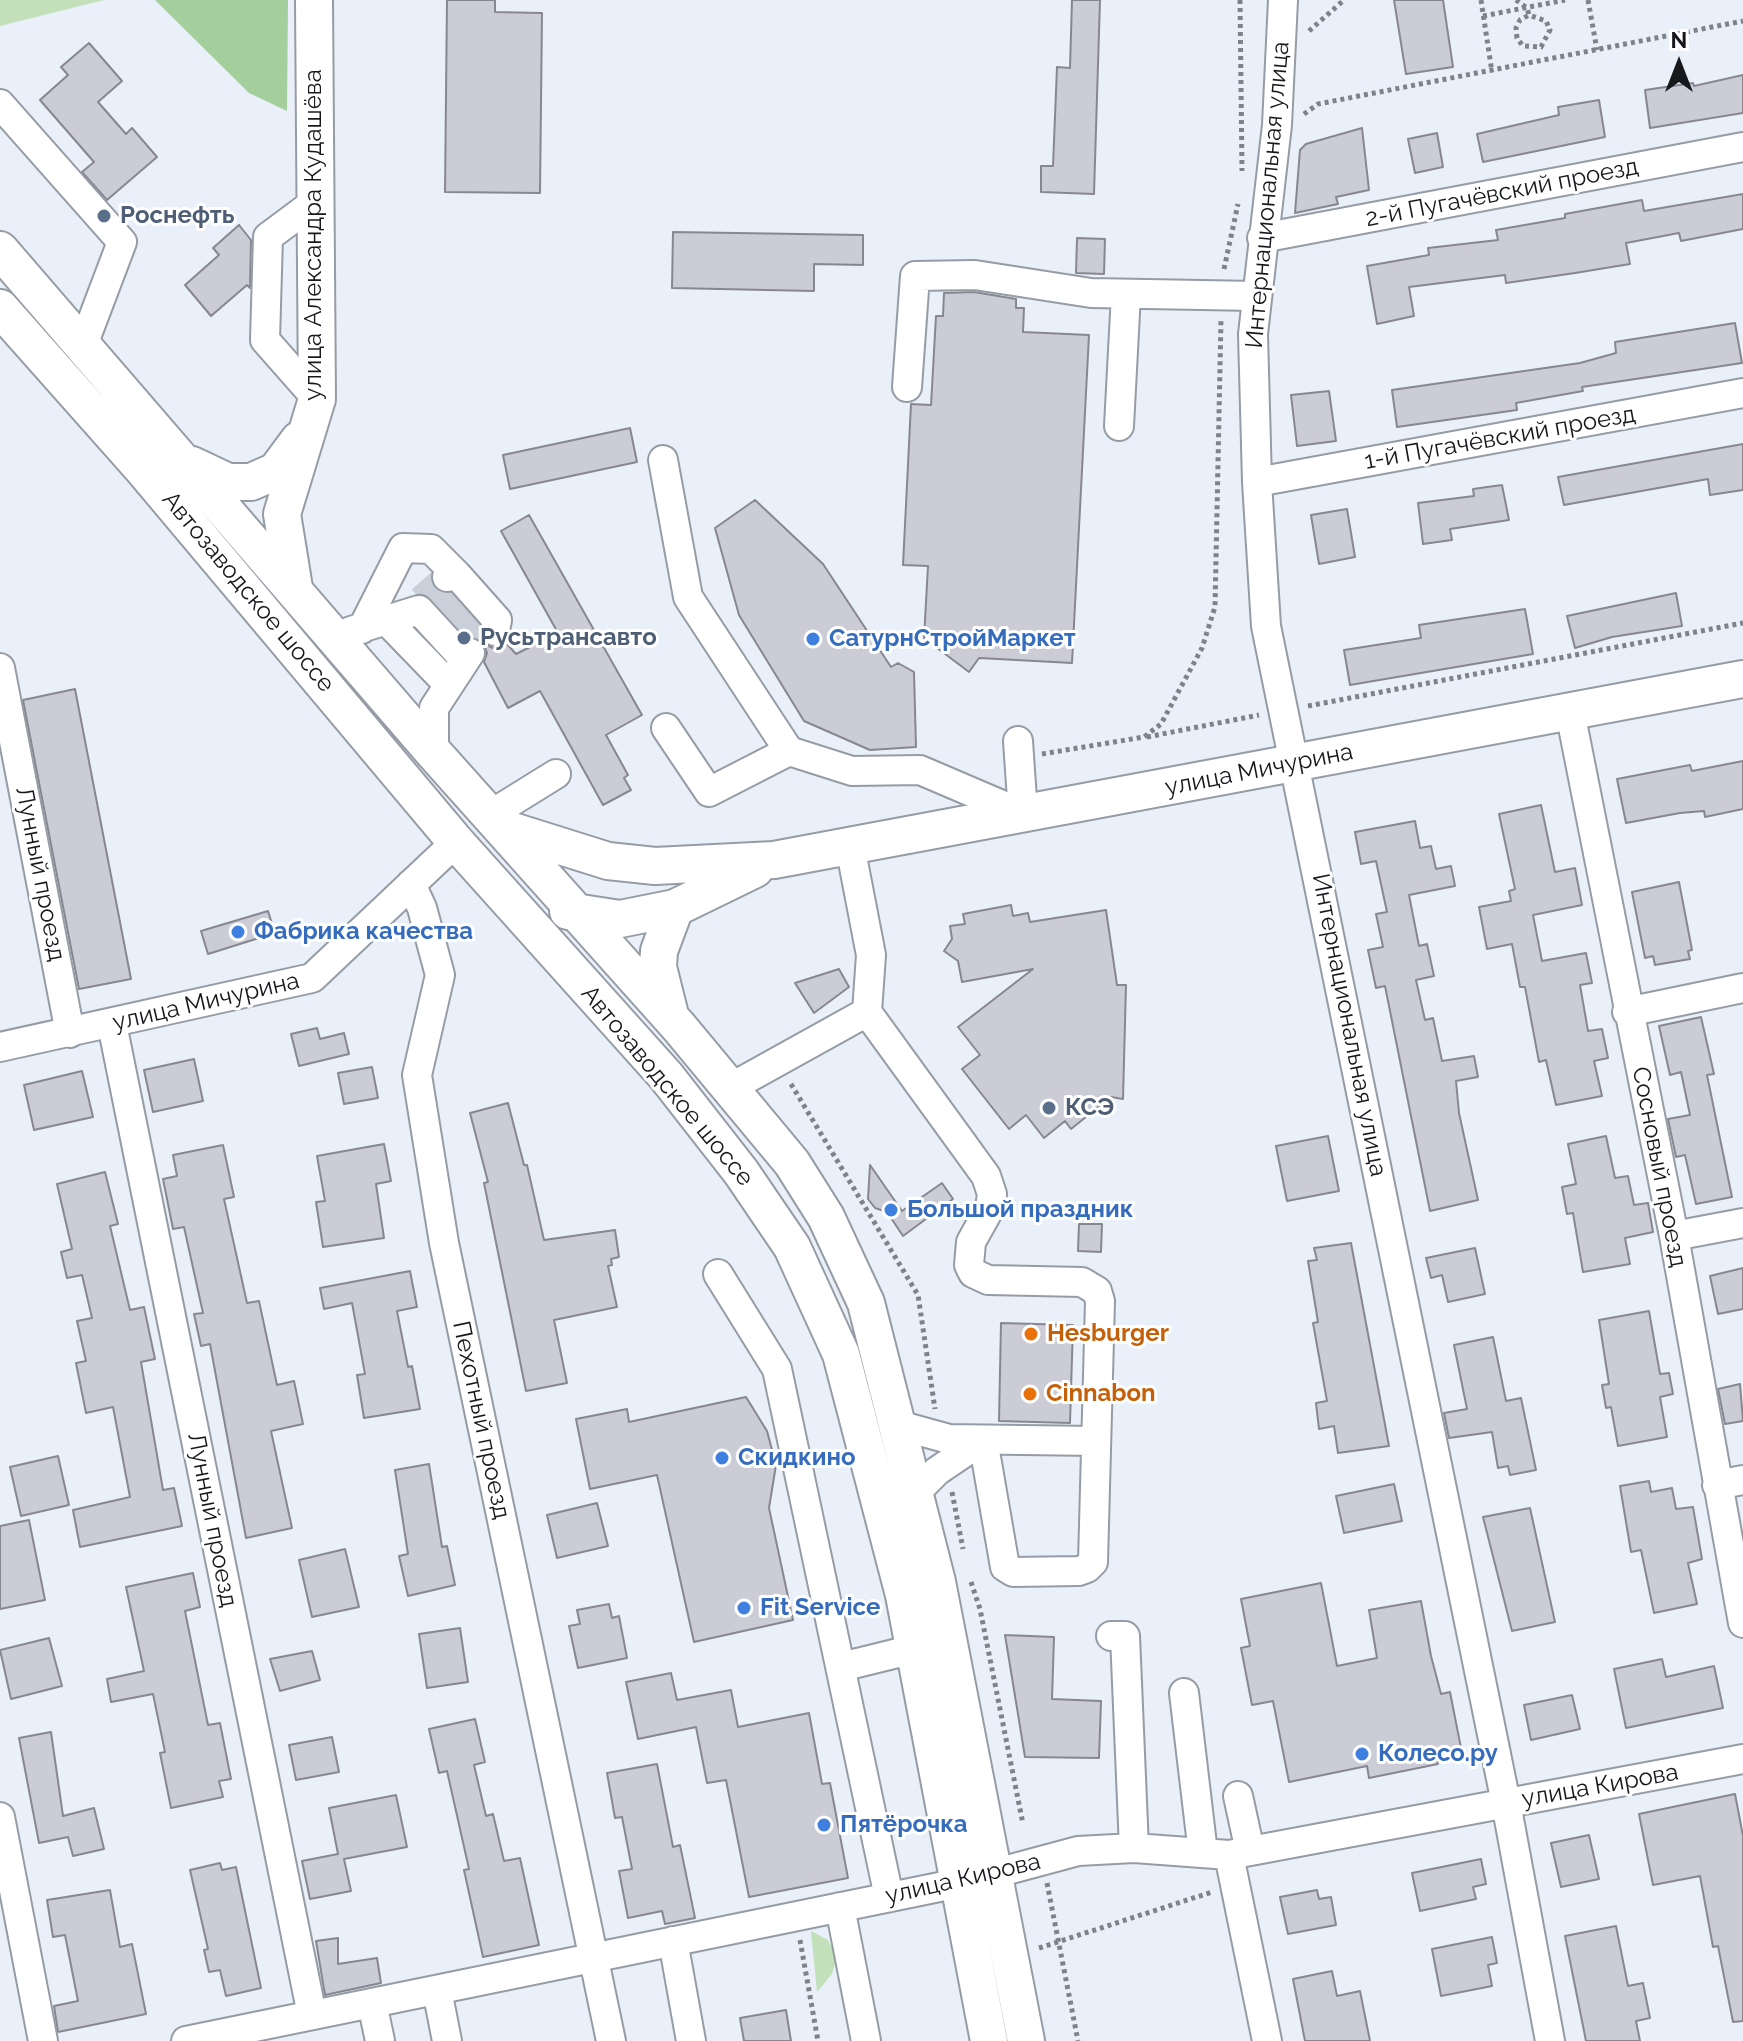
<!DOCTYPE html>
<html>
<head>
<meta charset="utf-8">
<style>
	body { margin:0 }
	#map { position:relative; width:1743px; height:2041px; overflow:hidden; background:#e9f0fa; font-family:Raleway,sans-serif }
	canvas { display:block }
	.north { position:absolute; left:1639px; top:24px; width:80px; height:80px; -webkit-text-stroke:6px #fff; paint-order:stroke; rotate:0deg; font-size:22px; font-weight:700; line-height:32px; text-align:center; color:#16181c }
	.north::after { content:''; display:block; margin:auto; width:28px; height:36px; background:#16181c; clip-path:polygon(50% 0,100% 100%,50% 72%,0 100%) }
</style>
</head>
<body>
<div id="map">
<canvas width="1743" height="2041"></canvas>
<div class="north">N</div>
</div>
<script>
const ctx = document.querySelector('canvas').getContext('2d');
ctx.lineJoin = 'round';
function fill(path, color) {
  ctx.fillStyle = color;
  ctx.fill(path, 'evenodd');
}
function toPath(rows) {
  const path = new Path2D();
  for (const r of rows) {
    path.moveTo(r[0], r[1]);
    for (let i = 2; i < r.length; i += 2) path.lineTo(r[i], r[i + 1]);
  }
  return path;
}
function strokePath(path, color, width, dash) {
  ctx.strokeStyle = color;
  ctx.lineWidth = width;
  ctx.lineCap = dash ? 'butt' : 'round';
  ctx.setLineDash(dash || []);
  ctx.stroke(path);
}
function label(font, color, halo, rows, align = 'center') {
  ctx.font = font + ' Raleway,sans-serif';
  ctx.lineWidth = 6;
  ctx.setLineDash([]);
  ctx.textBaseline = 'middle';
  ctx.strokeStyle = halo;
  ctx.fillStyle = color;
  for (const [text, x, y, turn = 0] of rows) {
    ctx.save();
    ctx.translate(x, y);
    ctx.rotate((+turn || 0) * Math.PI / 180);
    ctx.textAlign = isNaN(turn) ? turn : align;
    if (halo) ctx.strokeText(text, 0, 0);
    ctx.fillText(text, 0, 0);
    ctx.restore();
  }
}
fill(toPath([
	[0,0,104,0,0,26],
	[811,1931,828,1940,837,1957,832,1974,817,1992]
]), '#c2e1bb');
fill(toPath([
	[155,0,288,0,287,111,249,93]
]), '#a4cf9c');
const building = toPath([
	[447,0,495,0,495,12,542,13,540,193,445,192,447,0],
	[1072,0,1100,0,1094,194,1041,192,1041,166,1053,166,1057,67,1070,68,1072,0],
	[1394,0,1443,0,1453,67,1406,74,1394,0],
	[89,43,122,81,98,102,126,134,132,128,157,157,107,200,82,172,94,162,40,100,68,75,61,67,89,43],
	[1743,75,1743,113,1650,128,1645,90,1693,83,1694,86,1743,75],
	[1599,100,1605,137,1483,162,1477,134,1559,115,1558,107,1599,100],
	[1362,128,1369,190,1336,197,1338,204,1295,213,1300,150,1306,144,1362,128],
	[1437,133,1443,167,1415,173,1408,139,1437,133],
	[1743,194,1743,229,1681,241,1679,233,1626,243,1630,264,1575,273,1506,283,1505,275,1409,287,1414,316,1377,324,1367,266,1429,255,1428,248,1498,240,1496,230,1565,218,1565,214,1642,200,1644,211,1743,194],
	[239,225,251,240,250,288,247,285,211,316,185,285,219,255,213,248,239,225],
	[673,232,863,235,863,265,814,264,814,291,672,288,673,232],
	[1077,238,1105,239,1104,274,1076,273,1077,238],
	[974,292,1016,299,1016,308,1024,308,1023,332,1089,335,1072,663,979,658,969,672,924,638,928,566,903,565,911,404,931,405,936,316,943,316,944,293,974,292],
	[1735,323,1742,363,1582,387,1583,391,1516,403,1517,410,1397,427,1392,390,1580,363,1616,353,1615,342,1735,323],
	[1329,391,1336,441,1297,446,1291,395,1329,391],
	[630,428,637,462,510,489,503,455,630,428],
	[1743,444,1743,490,1710,495,1708,479,1564,505,1558,477,1743,444],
	[1502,485,1509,520,1450,529,1452,540,1423,544,1418,503,1474,496,1473,489,1502,485],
	[755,500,823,564,891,667,898,663,914,672,916,747,870,750,804,721,739,615,715,528,755,500],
	[1347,509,1355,557,1319,564,1311,515,1347,509],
	[529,515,642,715,606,735,628,775,624,778,631,790,603,805,540,691,508,708,484,662,487,653,484,644,493,648,506,643,516,654,558,633,501,531,529,515],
	[431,583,441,593,451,594,479,625,483,643,467,637,432,598,419,594,431,583],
	[1676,593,1682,626,1612,637,1575,648,1567,616,1676,593],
	[1525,609,1533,654,1350,685,1344,650,1421,638,1419,625,1525,609],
	[75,689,131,979,79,989,23,700,75,689],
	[1743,761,1743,809,1705,817,1704,811,1680,813,1626,823,1617,779,1690,765,1692,771,1743,761],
	[1541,805,1555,872,1575,868,1582,905,1533,915,1542,961,1586,953,1592,983,1580,985,1588,1031,1602,1029,1608,1058,1594,1061,1602,1096,1556,1105,1546,1060,1539,1062,1525,987,1520,987,1512,944,1487,949,1479,907,1511,901,1509,891,1515,889,1499,814,1541,805],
	[1415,821,1420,848,1431,846,1436,869,1451,866,1455,886,1409,895,1419,946,1427,944,1434,976,1416,980,1425,1020,1433,1018,1442,1061,1474,1056,1478,1077,1456,1081,1459,1113,1478,1200,1430,1211,1385,986,1376,988,1368,950,1383,947,1376,914,1387,912,1376,861,1361,864,1355,832,1415,821],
	[1679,882,1692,950,1688,951,1690,959,1655,965,1653,956,1645,958,1632,892,1679,882],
	[1011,905,1013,916,1028,913,1030,922,1106,910,1117,985,1126,985,1123,1099,1111,1097,1071,1129,1065,1121,1044,1138,1026,1115,1009,1129,962,1069,980,1055,958,1027,1033,969,962,982,958,961,944,951,952,939,950,926,965,924,963,914,1011,905],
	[268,911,275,933,208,954,201,931,268,911],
	[839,969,849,987,814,1013,795,983,839,969],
	[1701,1017,1714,1074,1707,1075,1732,1197,1696,1204,1685,1155,1676,1157,1668,1119,1690,1115,1681,1072,1670,1075,1659,1026,1701,1017],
	[317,1028,320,1039,344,1033,349,1054,299,1066,291,1034,317,1028],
	[194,1059,203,1101,153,1112,144,1070,194,1059],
	[372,1067,378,1098,344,1104,338,1073,372,1067],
	[82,1071,93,1117,34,1130,24,1085,82,1071],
	[508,1103,524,1165,527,1165,544,1240,615,1230,619,1257,611,1259,612,1265,608,1266,617,1307,554,1320,567,1383,526,1391,484,1183,488,1182,470,1113,508,1103],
	[1328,1136,1339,1191,1287,1201,1276,1146,1328,1136],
	[1606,1136,1615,1178,1628,1176,1634,1205,1648,1203,1653,1232,1625,1238,1630,1264,1583,1272,1573,1213,1567,1214,1562,1187,1576,1184,1568,1144,1606,1136],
	[384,1144,391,1181,376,1184,384,1238,323,1247,316,1202,325,1201,317,1156,384,1144],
	[223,1145,234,1197,224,1199,247,1303,259,1301,277,1385,294,1381,303,1424,271,1431,292,1528,246,1538,210,1344,201,1346,194,1314,203,1313,184,1227,173,1229,163,1179,177,1176,173,1155,223,1145],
	[870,1165,902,1211,942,1183,953,1199,903,1236,891,1218,896,1215,875,1208,868,1199,870,1165],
	[105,1172,118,1224,110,1226,130,1310,144,1307,155,1359,141,1362,163,1490,174,1488,182,1526,80,1547,73,1510,130,1497,113,1407,86,1413,76,1363,86,1361,77,1321,92,1318,82,1275,67,1278,61,1252,72,1249,57,1184,105,1172],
	[1079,1224,1102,1224,1101,1252,1078,1251,1079,1224],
	[1351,1243,1389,1446,1338,1453,1334,1426,1319,1429,1316,1403,1327,1401,1313,1323,1318,1322,1308,1261,1317,1260,1314,1248,1351,1243],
	[1475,1248,1485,1294,1448,1302,1442,1275,1431,1278,1426,1258,1475,1248],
	[1743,1268,1743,1309,1718,1314,1710,1276,1743,1268],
	[410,1271,417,1307,397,1311,408,1367,412,1366,420,1409,364,1418,357,1375,365,1374,352,1303,324,1309,320,1288,410,1271],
	[1649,1311,1660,1374,1669,1373,1673,1394,1660,1397,1667,1437,1618,1446,1611,1407,1606,1408,1602,1385,1609,1384,1599,1320,1649,1311],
	[1001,1323,1073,1325,1070,1423,999,1421,1001,1323],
	[1493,1337,1506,1401,1521,1398,1536,1470,1510,1475,1508,1466,1498,1468,1492,1432,1449,1438,1444,1413,1467,1409,1454,1345,1493,1337],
	[1740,1384,1743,1421,1725,1424,1718,1389,1740,1384],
	[746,1397,767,1431,776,1465,769,1508,793,1620,694,1642,657,1475,590,1489,576,1419,627,1409,629,1422,746,1397],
	[58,1456,69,1505,21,1516,10,1467,58,1456],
	[429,1464,442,1547,447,1546,455,1585,408,1596,399,1556,408,1554,395,1470,429,1464],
	[1649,1481,1651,1492,1672,1488,1676,1509,1693,1507,1702,1559,1688,1563,1697,1604,1654,1613,1641,1550,1631,1552,1620,1486,1649,1481],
	[1394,1484,1402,1521,1344,1533,1336,1496,1394,1484],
	[597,1503,608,1546,557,1558,547,1515,597,1503],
	[1530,1508,1555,1622,1512,1631,1483,1517,1530,1508],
	[29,1520,45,1600,0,1609,0,1526,29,1520],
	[345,1549,359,1607,312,1617,299,1560,345,1549],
	[193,1573,200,1607,185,1611,208,1725,220,1723,231,1779,219,1781,223,1797,171,1808,160,1753,165,1752,153,1694,111,1702,107,1679,144,1671,126,1587,193,1573],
	[1321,1583,1337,1666,1377,1658,1369,1610,1421,1601,1431,1656,1441,1694,1450,1692,1461,1748,1435,1753,1438,1764,1369,1778,1367,1766,1289,1782,1273,1701,1252,1705,1241,1648,1250,1646,1241,1599,1321,1583],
	[609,1604,612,1618,619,1616,627,1658,578,1668,569,1626,580,1624,577,1610,609,1604],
	[460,1628,468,1682,427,1688,419,1634,460,1628],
	[1005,1635,1054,1637,1052,1699,1101,1701,1099,1758,1025,1757,1005,1635],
	[49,1638,62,1686,11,1699,0,1650,49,1638],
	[312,1651,320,1680,280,1691,270,1659,312,1651],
	[1662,1659,1666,1677,1714,1666,1723,1708,1626,1728,1614,1669,1662,1659],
	[671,1673,677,1700,731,1690,738,1727,809,1713,822,1784,830,1783,848,1878,749,1897,726,1780,707,1783,696,1727,638,1739,626,1682,671,1673],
	[1572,1695,1580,1729,1531,1740,1524,1705,1572,1695],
	[475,1719,485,1762,474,1765,486,1816,493,1814,504,1861,520,1858,539,1945,483,1957,464,1870,469,1869,447,1771,439,1773,429,1729,475,1719],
	[51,1732,63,1816,94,1808,104,1849,73,1856,68,1837,39,1843,19,1738,51,1732],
	[332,1737,339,1772,296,1780,289,1745,332,1737],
	[657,1764,673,1847,680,1845,695,1918,665,1924,662,1911,628,1918,619,1871,632,1869,622,1817,615,1818,607,1773,657,1764],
	[1735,1794,1743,1836,1743,2021,1733,2022,1718,1946,1713,1947,1700,1876,1653,1885,1639,1814,1735,1794],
	[396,1795,407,1847,344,1859,351,1891,310,1899,302,1861,338,1854,329,1808,396,1795],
	[1589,1835,1599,1879,1561,1887,1551,1843,1589,1835],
	[1481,1859,1486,1884,1473,1887,1476,1899,1420,1911,1412,1873,1481,1859],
	[220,1863,222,1870,236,1867,261,1988,226,1996,220,1970,209,1972,204,1950,208,1949,190,1870,220,1863],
	[110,1890,120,1947,132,1944,146,2014,58,2032,54,2006,78,2001,65,1935,53,1937,47,1900,110,1890],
	[1317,1890,1319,1899,1331,1897,1336,1925,1288,1934,1280,1897,1317,1890],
	[1616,1926,1628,1986,1643,1983,1650,2018,1636,2021,1640,2041,1586,2041,1565,1936,1616,1926],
	[1492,1937,1497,1963,1488,1965,1492,1986,1441,1996,1432,1949,1492,1937],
	[338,1938,338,1964,377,1958,381,1983,325,1995,316,1941,338,1938],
	[1332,1971,1337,1996,1360,1991,1370,2041,1305,2041,1293,1979,1332,1971],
	[786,2010,791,2041,744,2041,740,2018,786,2010]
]);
fill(building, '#ccccd7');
strokePath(building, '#878791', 2);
strokePath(toPath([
	[421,600,447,577],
	[440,620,465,597],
	[458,641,484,618]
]), '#c9d0d9', 28, [28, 14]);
const minor = toPath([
	[1283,0,1277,125,1253,334,1257,482,1266,626,1506,1803,1550,2041],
	[0,104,122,242,83,345],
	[315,202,268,237,265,340,317,399],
	[1262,238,1743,147],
	[907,387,915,276,975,275,1091,293,1256,296],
	[1119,426,1126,294],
	[663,460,688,597,789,751,852,771,920,770,1023,814,1018,741],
	[1257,482,1743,393],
	[447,577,457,575,497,620,495,631],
	[387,621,449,685],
	[362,629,403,548,431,549,457,575],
	[351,631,419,610,465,660],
	[0,668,70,1033],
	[1570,712,1674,1236,1743,1623],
	[666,728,709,792,789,751],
	[434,753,434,708,470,653],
	[490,815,556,774],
	[850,846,871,955,867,1012,986,1176,992,1194,990,1208,971,1242,969,1265,973,1273,988,1280,1082,1282,1097,1291,1100,1301,1093,1562,1087,1568,1079,1571,1013,1572,1005,1567,983,1440],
	[411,884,422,908,440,975,417,1075,444,1243,611,2041],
	[1627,1012,1743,988],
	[112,1024,312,2015],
	[0,1047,312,978,456,842],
	[730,1088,867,1012],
	[1674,1236,1743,1223],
	[718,1274,777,1369,889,1897],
	[898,1425,949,1439,1096,1441],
	[1717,1485,1743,1480],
	[915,1493,937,1471,983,1440],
	[1111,1636,1125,1636,1134,1848],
	[841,1667,914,1649],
	[1184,1693,1203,1853],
	[1238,1796,1250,1851],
	[0,1817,43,2041],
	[1229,1855,1267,2041],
	[840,1907,866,2041],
	[673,1941,691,2041],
	[437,1990,447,2041],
	[372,2003,380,2041],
	[186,2041,959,1883,1078,1851,1134,1848,1229,1855,1743,1759]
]);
const major = toPath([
	[0,250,434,753,679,1027,792,1163,826,1217,866,1303,937,1582,1026,2041],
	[0,308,141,467,456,842,666,1076,741,1172,792,1247,841,1354,904,1595,989,2041],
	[192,465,228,482,251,482,276,471,299,440],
	[294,588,282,514,317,399,314,0],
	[503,828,608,861,655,866,774,860,1743,679],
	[568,911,620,919,675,908],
	[670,1015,658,967,659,951,675,908,755,869]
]);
strokePath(minor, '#969ca5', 32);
strokePath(major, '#969ca5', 40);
strokePath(toPath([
	[1240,0,1242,171],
	[1481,0,1492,72],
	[1516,0,1527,8,1529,15,1546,21,1550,30,1541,47,1523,46,1517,38,1516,28,1520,20,1529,15],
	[1588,0,1597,50],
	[1483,16,1565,0],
	[1309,31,1344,0],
	[1304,114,1318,104,1743,21],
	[1224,269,1238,204],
	[1308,706,1743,623],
	[1147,737,1259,715],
	[1042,754,1144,737,1161,724,1202,648,1215,607,1221,319],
	[791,1084,918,1295,935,1409],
	[952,1492,963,1549],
	[971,1582,980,1609,1023,1824],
	[1047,1883,1078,2041],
	[800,1940,818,2041],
	[1039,1948,1212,1892]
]), '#7e838a', 5, [4, 4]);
strokePath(minor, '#fff', 28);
strokePath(major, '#fff', 36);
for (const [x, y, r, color] of [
	[104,216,8,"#5c6f8a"],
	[464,638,8,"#5c6f8a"],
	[813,639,8,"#3f7fe0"],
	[238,932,8,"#3f7fe0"],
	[1049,1108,8,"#5c6f8a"],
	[891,1210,8,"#3f7fe0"],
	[1031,1334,8,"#e8710a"],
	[1030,1394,8,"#e8710a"],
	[722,1458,8,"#3f7fe0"],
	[744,1608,8,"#3f7fe0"],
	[1362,1754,8,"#3f7fe0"],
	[824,1825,8,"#3f7fe0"]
]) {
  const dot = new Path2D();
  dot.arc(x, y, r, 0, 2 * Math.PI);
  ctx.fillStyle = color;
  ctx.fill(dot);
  strokePath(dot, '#fff', 3);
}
label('24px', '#16181c', '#fff', [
	["2-й Пугачёвский проезд",1502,193,-11],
	["Интернациональная улица",1268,195,-85],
	["улица Александра Кудашёва",314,235,-90],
	["1-й Пугачёвский проезд",1500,438,-10],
	["Автозаводское шоссе",248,592,50],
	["улица Мичурина",1259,770,-11],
	["Лунный проезд",40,874,79],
	["улица Мичурина",206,1002,-13],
	["Интернациональная улица",1349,1025,79],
	["Автозаводское шоссе",667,1086,50],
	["Сосновый проезд",1659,1167,79],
	["Пехотный проезд",481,1420,78],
	["Лунный проезд",212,1520,79],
	["улица Кирова",1600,1786,-10],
	["улица Кирова",963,1879,-13]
]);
label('bold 24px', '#4e5e75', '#fff', [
	["Роснефть",120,216],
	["Русьтрансавто",480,638],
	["КСЭ",1065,1108]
], 'left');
label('bold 24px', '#366cbe', '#fff', [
	["СатурнСтройМаркет",829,639],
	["Фабрика качества",254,932],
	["Большой праздник",907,1210],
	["Скидкино",738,1458],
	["Fit Service",760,1608],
	["Колесо.ру",1378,1754],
	["Пятёрочка",840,1825]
], 'left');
label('bold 24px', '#c56008', '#fff', [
	["Hesburger",1047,1334],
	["Cinnabon",1046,1394]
], 'left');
</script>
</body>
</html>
